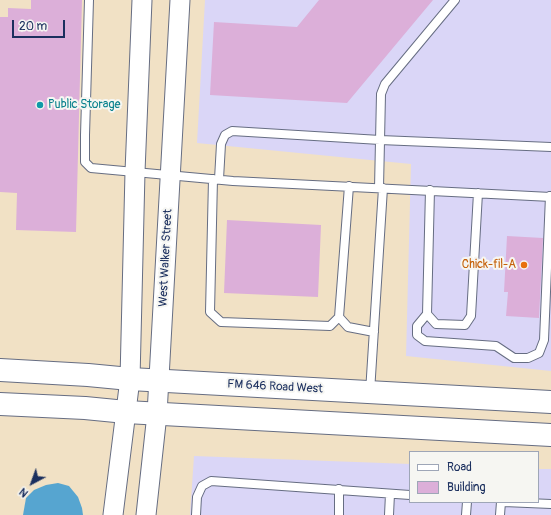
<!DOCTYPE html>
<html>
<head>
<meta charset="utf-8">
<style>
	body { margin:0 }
	#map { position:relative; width:551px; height:515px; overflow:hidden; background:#f1e1c5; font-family:Pangolin,sans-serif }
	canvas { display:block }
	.legend { position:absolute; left:409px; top:451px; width:130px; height:52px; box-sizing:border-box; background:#f6f6f2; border:1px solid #9ea6b7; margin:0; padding:5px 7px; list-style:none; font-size:12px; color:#1b2f5e }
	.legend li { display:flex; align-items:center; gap:8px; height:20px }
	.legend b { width:20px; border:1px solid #9ea6b7 }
	.north { position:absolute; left:12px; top:463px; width:40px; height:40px; -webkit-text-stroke:3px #f6f6f2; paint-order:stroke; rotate:221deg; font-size:11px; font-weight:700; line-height:16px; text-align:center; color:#1b2f5e }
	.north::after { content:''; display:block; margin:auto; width:14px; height:18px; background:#1b2f5e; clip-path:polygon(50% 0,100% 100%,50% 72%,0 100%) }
	.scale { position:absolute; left:12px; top:20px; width:53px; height:18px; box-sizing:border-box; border:2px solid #1b2f5e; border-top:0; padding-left:5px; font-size:12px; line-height:14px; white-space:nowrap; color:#1b2f5e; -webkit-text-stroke:3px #f6f6f2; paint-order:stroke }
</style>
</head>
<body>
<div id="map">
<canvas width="551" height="515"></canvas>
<ul class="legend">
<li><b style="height:5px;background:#fff"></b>Road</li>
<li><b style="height:11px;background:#dcafd9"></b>Building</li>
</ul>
<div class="north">N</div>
<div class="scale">20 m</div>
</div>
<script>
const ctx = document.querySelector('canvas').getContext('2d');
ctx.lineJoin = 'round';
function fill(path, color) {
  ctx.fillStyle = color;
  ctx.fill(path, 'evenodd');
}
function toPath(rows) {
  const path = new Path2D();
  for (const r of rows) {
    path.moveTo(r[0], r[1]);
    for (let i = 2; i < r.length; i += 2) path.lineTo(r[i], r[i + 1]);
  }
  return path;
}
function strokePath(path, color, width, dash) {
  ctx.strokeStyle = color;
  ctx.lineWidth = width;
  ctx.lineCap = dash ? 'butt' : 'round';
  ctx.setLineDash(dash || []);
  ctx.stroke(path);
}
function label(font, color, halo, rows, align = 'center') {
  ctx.font = font + ' Pangolin,sans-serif';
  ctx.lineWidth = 4;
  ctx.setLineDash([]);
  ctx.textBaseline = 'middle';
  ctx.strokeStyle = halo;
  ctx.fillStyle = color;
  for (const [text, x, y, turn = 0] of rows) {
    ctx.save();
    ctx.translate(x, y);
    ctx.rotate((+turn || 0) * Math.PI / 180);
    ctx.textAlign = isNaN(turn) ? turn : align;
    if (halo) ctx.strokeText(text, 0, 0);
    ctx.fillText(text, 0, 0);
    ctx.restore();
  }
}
fill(toPath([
	[205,0,551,0,551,371,406,356,411,164,197,143],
	[194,456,410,464,410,502,538,502,538,469,551,469,551,515,190,515]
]), '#dad6f7');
fill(toPath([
	[58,483,69,486,78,497,82,508,83,515,23,515,26,498,34,490,46,485]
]), '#56a5d0');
fill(toPath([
	[31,0,82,0,76,232,16,230,17,193,0,192,0,17,8,17,8,8,31,9],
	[319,0,433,0,347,103,210,95,214,22,297,27],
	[227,220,321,225,318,297,224,293],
	[507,236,543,238,539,318,506,316,508,292,504,292]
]), '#dcafd9');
const service = toPath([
	[89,0,85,135,85,162,91,168,233,181,551,197],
	[213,179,210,312,221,322,330,326,339,317,349,186],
	[219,179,221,144,225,135,232,131,380,140,551,147],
	[379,188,381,94,385,84,455,0],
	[430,190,427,314,436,324,465,325,471,316,478,193],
	[427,314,417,326,417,335,425,341,496,346,514,358,528,358,539,353,544,340,550,196],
	[339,317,348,327,374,332],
	[370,392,383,188],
	[504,502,551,504],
	[196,515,197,497,202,486,211,481,410,495],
	[339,515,339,489],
	[389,515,390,494],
	[466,515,467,502],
	[500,515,501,502]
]);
const tertiary = toPath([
	[113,515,130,379,135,172,142,0],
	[146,515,157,414,180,0]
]);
const secondary = toPath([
	[0,370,88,375,130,379,551,402],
	[0,404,85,408,126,412,551,435]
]);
strokePath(service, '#666d82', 10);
strokePath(tertiary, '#666d82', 21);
strokePath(secondary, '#666d82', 24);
strokePath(service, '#fff', 8);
strokePath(tertiary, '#fff', 19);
strokePath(secondary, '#fff', 22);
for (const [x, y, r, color] of [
	[40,105,4,"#0f9aa8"],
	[524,265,4,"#e8710a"]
]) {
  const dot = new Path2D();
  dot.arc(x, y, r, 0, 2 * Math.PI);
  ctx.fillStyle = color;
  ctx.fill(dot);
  strokePath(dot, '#f6f6f2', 1.5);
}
label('12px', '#0d838f', '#f6f6f2', [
	["Public Storage",48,105]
], 'left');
label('12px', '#1b2f5e', '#f6f6f2', [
	["West Walker Street",166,258,-87],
	["FM 646 Road West",275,387,3]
]);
label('12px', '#c56008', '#f6f6f2', [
	["Chick-fil-A",516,265]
], 'right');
</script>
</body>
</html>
